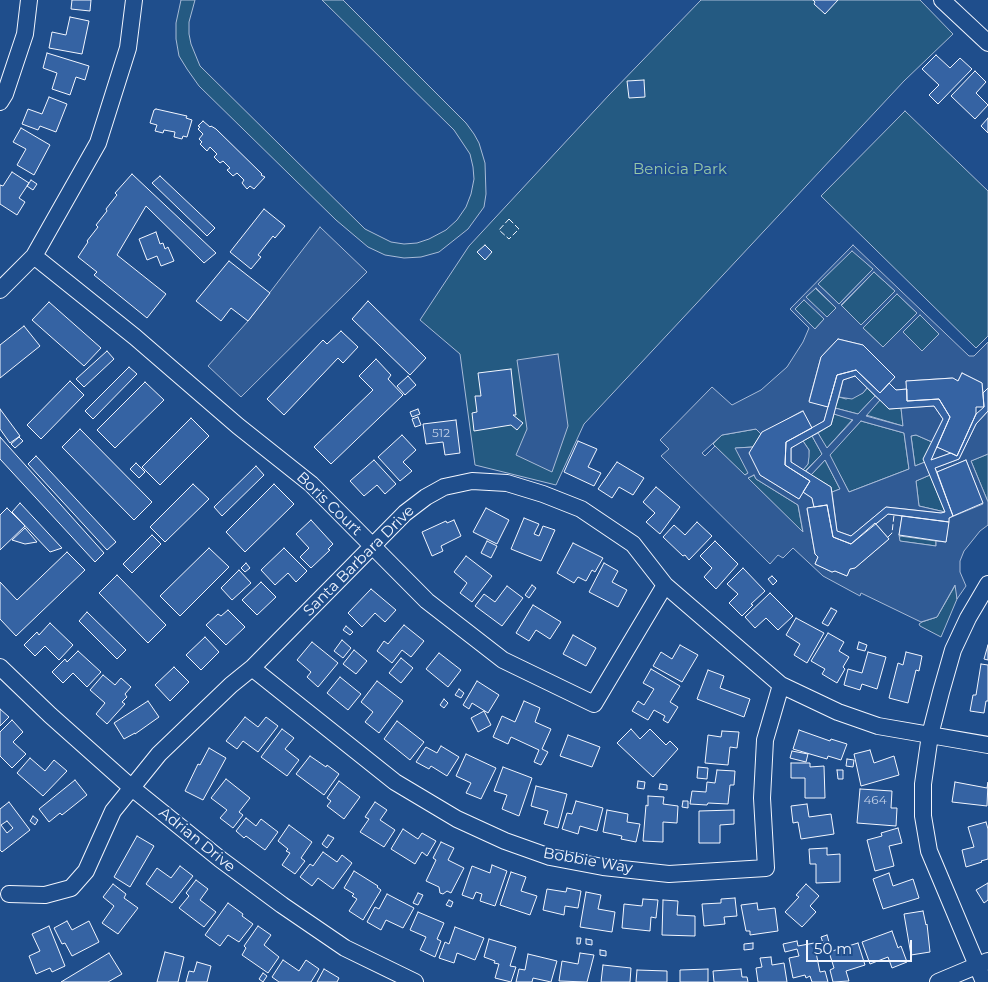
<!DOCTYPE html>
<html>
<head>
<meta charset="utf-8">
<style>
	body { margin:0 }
	#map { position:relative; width:988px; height:982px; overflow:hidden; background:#1f4e8c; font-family:Montserrat,sans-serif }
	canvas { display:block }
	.scale { position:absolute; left:806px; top:940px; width:106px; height:22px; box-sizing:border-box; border:2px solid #f2f6ff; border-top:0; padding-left:6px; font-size:15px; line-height:18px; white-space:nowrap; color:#f2f6ff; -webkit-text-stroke:4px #1f4e8c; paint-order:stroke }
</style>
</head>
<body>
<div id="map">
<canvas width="988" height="982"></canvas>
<div class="scale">50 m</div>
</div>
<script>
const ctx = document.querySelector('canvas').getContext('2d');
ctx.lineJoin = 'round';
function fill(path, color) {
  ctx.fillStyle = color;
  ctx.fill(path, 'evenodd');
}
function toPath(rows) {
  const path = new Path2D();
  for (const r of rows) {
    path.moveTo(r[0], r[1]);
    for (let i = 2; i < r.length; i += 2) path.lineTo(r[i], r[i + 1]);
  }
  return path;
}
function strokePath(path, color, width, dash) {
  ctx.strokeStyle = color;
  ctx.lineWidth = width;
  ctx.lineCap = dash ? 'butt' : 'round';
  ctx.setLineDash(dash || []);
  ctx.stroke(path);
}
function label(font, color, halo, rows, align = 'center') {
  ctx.font = font + ' Montserrat,sans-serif';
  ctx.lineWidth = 4;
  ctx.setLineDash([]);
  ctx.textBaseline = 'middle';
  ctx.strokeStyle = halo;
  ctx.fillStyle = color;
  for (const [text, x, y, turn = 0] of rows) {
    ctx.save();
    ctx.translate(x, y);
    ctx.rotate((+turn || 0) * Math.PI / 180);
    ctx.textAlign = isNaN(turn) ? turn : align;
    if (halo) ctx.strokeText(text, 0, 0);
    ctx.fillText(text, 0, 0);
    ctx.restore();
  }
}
const green = toPath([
	[181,0,195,0,189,22,189,34,191,44,200,66,365,229,391,242,404,244,417,243,429,239,446,230,457,220,466,207,471,194,474,179,473,167,470,154,454,130,322,0,343,0,466,123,474,134,479,143,485,163,486,194,484,207,468,229,439,252,421,257,404,258,385,255,368,247,336,220,199,86,187,69,179,56,176,39,176,23,181,0],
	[701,0,920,0,953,34,904,81,584,424,556,485,475,465,460,354,420,320,469,246,609,95,701,0],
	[905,111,988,191,988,336,976,348,821,196,905,111],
	[852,250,873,269,839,304,818,284,852,250],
	[874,272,895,291,861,325,841,306,874,272],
	[815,288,836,308,827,318,806,297,815,288],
	[897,294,917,313,883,347,863,328,897,294],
	[804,299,824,319,815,329,795,309,804,299],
	[920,315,940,334,922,351,903,332,920,315],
	[867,388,875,396,858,414,835,408,839,397,846,399,863,393,867,388],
	[880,400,889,409,901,408,903,426,866,415,880,400],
	[834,414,853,419,826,449,818,433,831,425,834,414],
	[861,421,904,433,909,469,849,492,829,455,861,421],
	[756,429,761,434,753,447,736,448,749,473,744,475,713,444,722,435,756,429],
	[916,435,932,442,925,462,915,466,911,436,916,435],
	[812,436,822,454,805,471,803,470,808,464,809,450,803,441,812,436],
	[988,454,988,502,971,461,988,454],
	[825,460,840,489,832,492,831,487,811,475,825,460],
	[754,475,756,479,798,505,803,533,748,478,754,475],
	[930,475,945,512,919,506,916,481,930,475],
	[900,536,936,541,936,546,899,541,900,536],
	[956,584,957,599,941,637,920,626,919,624,922,622,937,617,956,584]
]);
fill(green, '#245a82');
strokePath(green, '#a8bbd7', 1);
const parking = toPath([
	[320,227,367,272,241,397,208,366,248,321,320,227],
	[853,245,969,356,974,356,988,342,988,388,983,393,982,383,962,373,958,381,952,378,906,381,907,389,896,390,889,383,895,377,863,345,838,339,821,357,809,401,828,407,824,421,812,428,802,411,761,434,756,429,722,435,702,453,705,456,715,446,745,475,748,473,735,448,753,447,760,475,799,499,803,492,812,498,814,507,807,509,815,554,818,557,815,564,832,572,835,571,847,576,850,569,855,568,889,539,876,524,888,514,902,516,899,535,900,541,936,546,936,541,946,542,949,518,983,504,966,460,937,472,935,468,959,459,976,424,988,411,988,454,971,461,988,502,988,525,980,531,964,551,960,561,960,572,966,586,957,599,955,585,937,617,921,622,861,593,860,596,823,576,793,548,783,558,778,555,770,564,661,456,669,449,660,440,712,387,732,405,761,390,787,367,803,342,809,328,790,309,853,245],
	[852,251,873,269,839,304,818,284,852,251],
	[874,272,895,291,861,325,841,305,874,272],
	[816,288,836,308,827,317,806,297,816,288],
	[897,294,917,313,883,347,863,328,897,294],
	[804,300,824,319,815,329,795,309,804,300],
	[920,315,939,334,922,351,903,332,920,315],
	[754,475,756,479,798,505,803,532,748,478,754,475],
	[558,354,568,426,552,472,516,455,527,429,517,360,558,354],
	[855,376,867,388,863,393,852,399,839,397,843,380,855,376],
	[875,396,880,400,866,416,903,426,901,408,934,406,943,419,932,442,916,435,911,436,915,466,925,462,930,475,916,481,919,506,945,512,941,513,886,507,851,536,837,531,832,492,840,489,825,460,811,475,806,471,822,454,812,436,818,433,827,448,853,420,834,414,835,408,858,414,875,396],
	[861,421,904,433,909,469,849,492,830,455,861,421],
	[803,441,809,450,809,457,808,464,803,470,791,462,791,448,803,441],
	[937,447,951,453,931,460,937,447]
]);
fill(parking, '#305b95');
strokePath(parking, '#a8bbd7', 1);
const building = toPath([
	[72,0,91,0,90,11,71,9,72,0],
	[813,0,838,0,825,14,814,4,815,2,813,0],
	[70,17,89,21,82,54,49,48,52,32,66,35,70,17],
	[47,53,89,66,85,80,76,77,70,95,52,89,57,73,43,68,47,53],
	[936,55,950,68,960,58,972,69,938,104,929,95,939,85,922,69,936,55],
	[975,71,986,82,976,93,988,105,975,119,951,96,975,71],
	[644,80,645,97,629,98,627,81,644,80],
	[49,97,67,104,56,132,40,126,38,130,22,124,28,109,42,114,49,97],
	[156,109,187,116,186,118,192,120,187,137,183,136,182,139,174,137,175,132,164,130,163,133,155,131,157,125,150,123,154,110,156,109],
	[988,118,988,133,981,126,988,118],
	[203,121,210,127,211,126,216,129,262,174,261,175,265,177,254,189,250,186,247,189,242,183,244,180,237,173,233,176,227,170,230,168,223,161,220,163,214,157,217,154,210,147,207,151,200,144,202,142,199,139,203,134,198,129,200,127,198,126,203,121],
	[21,128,50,145,34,175,17,165,26,149,13,142,21,128],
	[12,172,29,183,19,198,25,202,17,215,0,204,0,185,3,186,12,172],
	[132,174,216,253,204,263,146,206,117,255,166,294,147,318,94,275,97,272,78,257,88,242,87,241,98,227,96,225,107,211,106,209,117,195,115,193,132,174],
	[160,176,215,228,207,236,152,183,160,176],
	[31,180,37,184,33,190,27,186,31,180],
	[264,209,285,226,275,238,273,236,258,255,261,257,251,269,230,252,264,209],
	[156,232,160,244,163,243,165,249,168,247,174,261,161,266,157,256,147,260,139,239,156,232],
	[485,245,492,252,485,260,477,252,485,245],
	[229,261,270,293,248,321,231,308,221,321,196,301,229,261],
	[368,301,426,358,410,375,352,319,368,301],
	[49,302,101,348,84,366,32,320,49,302],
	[24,326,40,346,0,378,0,345,24,326],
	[341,331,358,347,343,363,338,358,284,415,267,399,323,340,327,344,341,331],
	[838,339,863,345,895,377,880,393,856,370,837,375,828,407,809,402,821,357,838,339],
	[107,351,114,359,84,387,76,379,107,351],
	[376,359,391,375,388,379,403,395,331,464,314,447,373,390,359,376,376,359],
	[129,367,137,374,93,419,85,411,129,367],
	[511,369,516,415,513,415,523,423,517,430,511,425,474,431,472,413,477,412,475,396,481,396,478,373,511,369],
	[856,370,880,393,889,383,896,390,907,389,907,401,939,399,950,417,931,460,951,453,957,456,976,414,984,407,983,393,988,388,988,411,976,424,959,459,935,468,953,516,949,518,949,522,888,514,851,544,833,537,827,505,814,507,812,498,803,492,810,481,785,465,786,442,824,421,837,375,856,370],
	[855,376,889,409,934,406,943,419,923,459,945,512,941,513,886,507,851,536,837,531,831,487,791,462,791,448,831,425,843,380,855,376],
	[962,373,982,383,984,407,976,407,976,414,957,456,937,447,950,417,939,399,907,401,906,381,953,378,958,381,962,373],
	[408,376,416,385,405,395,397,386,408,376],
	[70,381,84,395,41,439,27,425,70,381],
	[145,382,164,400,115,448,97,430,145,382],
	[0,409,20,436,10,443,0,429,0,409],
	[418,409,420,414,412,417,410,412,418,409],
	[803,411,812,428,786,442,785,465,810,481,799,499,760,475,749,453,762,432,803,411],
	[418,417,421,425,415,427,412,419,418,417],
	[191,418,209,436,160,485,142,467,191,418],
	[456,420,460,453,445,455,443,442,426,444,423,424,456,420],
	[80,429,152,502,134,520,62,447,80,429],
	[402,435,416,450,403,462,412,471,400,481,378,457,402,435],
	[0,437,104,553,95,562,0,459,0,437],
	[19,437,23,441,15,448,11,444,19,437],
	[578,441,597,449,588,467,601,473,594,486,564,472,578,441],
	[36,456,116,542,107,550,28,464,36,456],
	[374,460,396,484,385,494,377,485,364,496,350,481,374,460],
	[966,460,983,503,953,516,937,472,966,460],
	[617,462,644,478,633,495,619,487,612,498,598,489,617,462],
	[136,463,145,472,139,478,130,469,136,463],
	[256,466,264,475,222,516,214,507,256,466],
	[193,484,209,499,165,542,150,527,193,484],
	[274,484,294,504,245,552,226,532,274,484],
	[656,487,680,507,660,534,646,522,655,513,643,502,656,487],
	[20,503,62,548,50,552,12,512,20,503],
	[827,505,833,537,851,544,875,523,889,539,855,568,850,569,847,576,835,571,832,572,815,564,818,557,815,554,807,508,827,505],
	[7,508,25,526,0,550,0,515,7,508],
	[486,508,509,520,497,544,473,532,486,508],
	[902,516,949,522,946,542,899,535,902,516],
	[524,518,539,524,534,534,539,536,543,526,555,530,541,561,511,549,524,518],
	[311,520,333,544,328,549,330,550,311,568,300,557,309,548,296,534,311,520],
	[454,520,461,536,441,546,443,551,432,556,422,532,446,521,447,523,454,520],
	[697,522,712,536,689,560,685,555,683,556,663,537,674,525,685,535,697,522],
	[25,528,37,542,25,544,12,540,25,528],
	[152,535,161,544,132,573,123,564,152,535],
	[487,541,497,546,491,558,481,553,487,541],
	[715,541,738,564,716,589,704,577,712,568,700,556,715,541],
	[573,543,603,558,595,572,592,570,586,581,578,577,574,583,557,573,573,543],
	[209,548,229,567,180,616,160,596,209,548],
	[284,548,307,571,296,582,288,573,275,585,261,570,284,548],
	[67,552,85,570,16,636,0,619,0,582,17,600,67,552],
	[466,556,492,576,472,602,460,593,467,583,454,572,466,556],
	[246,563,250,568,245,572,241,568,246,563],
	[604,563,618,571,612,582,627,590,618,607,589,592,604,563],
	[743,568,765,591,751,604,753,605,742,616,729,603,738,594,727,584,743,568],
	[239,570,251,583,232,600,221,588,239,570],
	[117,575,166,625,148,643,99,593,117,575],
	[772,576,777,581,773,585,768,579,772,576],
	[261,582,276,597,257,615,242,600,261,582],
	[532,585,536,588,529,598,525,595,532,585],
	[507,586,523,598,502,626,475,606,484,594,495,602,507,586],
	[371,589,396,610,385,622,375,613,362,627,348,613,371,589],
	[770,593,793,616,778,630,766,618,755,628,745,617,770,593],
	[533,605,561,622,550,639,536,630,529,641,516,633,533,605],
	[831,608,837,611,828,626,822,623,831,608],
	[228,610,245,627,226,645,206,625,218,614,221,616,228,610],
	[87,612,126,650,117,659,79,621,87,612],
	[796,618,824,633,807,663,794,655,800,644,786,635,796,618],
	[50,623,73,645,59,660,45,646,35,656,24,645,37,632,39,635,50,623],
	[404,625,424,641,411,657,402,650,392,663,377,651,384,641,388,644,404,625],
	[346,626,353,632,350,635,343,630,346,626],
	[828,633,844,642,839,651,849,657,843,667,845,669,837,683,822,674,825,669,811,661,828,633],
	[573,635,596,648,586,666,563,654,573,635],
	[205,637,219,652,201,670,186,655,205,637],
	[342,640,351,648,343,658,334,651,342,640],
	[312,642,338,663,318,687,307,677,311,672,297,660,312,642],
	[859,642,867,645,865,651,857,649,859,642],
	[680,645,698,655,682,682,653,666,661,652,672,659,680,645],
	[988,645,988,660,984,659,988,645],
	[354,650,367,661,356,674,343,664,354,650],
	[78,651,101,672,87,687,73,673,63,683,52,672,65,659,67,662,78,651],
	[868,652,886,657,877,689,862,684,860,690,844,685,848,669,862,673,868,652],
	[906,652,922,656,919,671,916,670,908,703,889,698,898,663,903,665,906,652],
	[439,653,461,670,448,687,426,669,439,653],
	[401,658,413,668,401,683,389,673,401,658],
	[981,664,988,665,988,701,986,701,984,713,970,711,973,695,976,695,981,664],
	[174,667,189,682,170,701,155,685,174,667],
	[651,669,680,686,670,702,678,707,668,723,663,720,665,716,654,710,648,720,632,711,638,701,644,705,654,689,643,683,651,669],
	[708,670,724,676,720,688,750,699,744,717,697,699,708,670],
	[103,675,115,685,121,678,131,687,125,694,127,697,122,702,125,704,107,724,96,714,105,703,90,690,103,675],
	[340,677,361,694,348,710,327,693,340,677],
	[377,681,403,701,379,733,365,722,373,712,361,702,377,681],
	[477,681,499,695,488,713,472,703,469,709,463,705,477,681],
	[459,689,464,693,461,698,455,695,459,689],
	[444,699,448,703,444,708,440,705,444,699],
	[148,701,159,717,135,734,135,733,124,739,114,723,148,701],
	[524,701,540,708,535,722,551,729,542,749,548,752,541,765,534,762,539,750,511,737,508,744,493,737,502,716,515,722,524,701],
	[0,709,9,717,0,726,0,709],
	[484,711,491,725,478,732,471,718,484,711],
	[245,717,258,727,266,717,278,726,258,752,243,741,237,749,226,741,245,717],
	[12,720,23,732,13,742,26,754,12,768,0,756,0,732,12,720],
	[397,721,424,742,410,760,384,739,397,721],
	[282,729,294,738,285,749,299,760,287,776,261,757,282,729],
	[631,729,640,739,650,729,666,745,670,741,678,749,653,777,617,743,631,729],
	[799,730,830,741,831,739,847,744,841,760,828,756,827,759,793,749,799,730],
	[722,731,739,732,737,748,730,747,728,765,705,763,708,735,721,737,722,731],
	[568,735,600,747,592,767,560,756,568,735],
	[441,746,459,757,447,776,431,766,429,769,416,762,426,747,437,753,441,746],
	[209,748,226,758,203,800,185,791,198,764,200,765,209,748],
	[870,750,874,763,894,756,899,775,861,786,854,754,870,750],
	[792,751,808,754,806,762,790,758,792,751],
	[466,754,496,768,481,799,466,793,471,783,456,776,466,754],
	[310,756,326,767,327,765,339,774,324,795,296,774,310,756],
	[30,758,45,771,54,760,67,771,43,796,17,773,30,758],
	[847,759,854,760,853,767,846,766,847,759],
	[791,763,810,763,810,767,824,766,825,798,805,798,805,778,791,778,791,763],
	[503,767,532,778,519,816,502,809,507,795,494,791,503,767],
	[698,767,708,768,707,779,697,778,698,767],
	[717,770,735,771,734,785,730,785,728,804,708,803,707,805,690,804,692,791,706,792,707,782,715,783,717,770],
	[837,770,843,770,843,779,838,779,837,770],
	[226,779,250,798,239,812,243,815,233,828,220,818,227,810,211,798,226,779],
	[75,780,87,795,62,815,60,813,49,822,39,809,75,780],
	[339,781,360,797,344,819,327,806,331,801,327,798,339,781],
	[638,781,645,782,644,789,637,788,638,781],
	[955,782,987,788,988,782,987,806,952,802,955,782],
	[660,784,667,785,667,790,659,789,660,784],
	[536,786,567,794,558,828,544,824,548,811,531,806,536,786],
	[860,789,892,791,891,808,897,808,896,826,857,823,860,789],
	[648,796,664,797,663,804,678,806,677,823,663,822,663,842,643,841,646,805,648,806,648,796],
	[576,801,603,808,597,831,580,826,578,834,562,829,567,813,572,814,576,801],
	[683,801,688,801,688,808,682,807,683,801],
	[9,802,30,830,2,852,0,850,0,809,9,802],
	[7,821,13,828,7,833,1,825,7,821],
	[375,802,387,810,380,820,395,830,384,847,360,832,369,819,365,817,375,802],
	[807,804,809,817,831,814,834,834,801,839,798,822,793,823,791,806,807,804],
	[607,810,628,814,627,822,640,824,636,842,621,839,622,836,603,832,607,810],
	[734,810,734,824,720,825,720,843,699,843,699,811,734,810],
	[33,816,38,820,35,825,30,821,33,816],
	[246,818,256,826,261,819,278,832,265,850,246,836,244,838,236,831,246,818],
	[986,822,988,829,988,859,981,861,982,862,966,867,962,850,974,847,968,827,986,822],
	[289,825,312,842,301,858,305,861,295,874,282,865,290,853,286,851,288,849,278,841,289,825],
	[898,828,902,843,889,846,894,866,875,871,867,840,882,836,881,833,898,828],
	[403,829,418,839,422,833,436,841,427,856,422,852,415,864,391,849,403,829],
	[328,835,334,838,327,848,322,844,328,835],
	[137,836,154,846,130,887,114,877,137,836],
	[441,842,454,848,448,860,464,868,451,893,447,891,443,894,440,893,439,887,426,881,436,860,433,858,441,842],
	[827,848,827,855,840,854,840,882,816,883,816,864,810,864,809,849,827,848],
	[323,852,337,862,342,855,352,863,333,889,318,878,312,886,300,877,310,864,313,866,323,852],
	[492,865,507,871,495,906,480,901,482,894,476,892,473,899,462,895,472,866,490,873,492,865],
	[180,866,193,876,172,903,146,884,157,868,171,878,180,866],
	[354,871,378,886,377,887,381,890,363,920,349,911,357,899,352,896,354,894,344,888,354,871],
	[511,872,526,877,521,891,537,896,530,915,500,905,511,872],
	[889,873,893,886,913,879,919,898,883,909,873,879,889,873],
	[196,880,208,889,200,900,216,912,204,927,179,908,189,896,186,893,196,880],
	[988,883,988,900,984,903,976,890,988,883],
	[113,884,126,894,124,898,138,908,118,934,102,923,114,906,103,897,113,884],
	[806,884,819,896,810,906,816,912,802,927,785,912,799,897,796,895,806,884],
	[567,888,581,891,578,908,565,906,564,915,543,910,547,889,566,892,567,888],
	[586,892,601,895,598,909,615,912,612,932,580,927,586,892],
	[418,893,423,895,418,905,413,903,418,893],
	[387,894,414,908,403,928,386,920,381,930,367,922,375,907,379,909,387,894],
	[735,898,737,916,724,917,725,924,704,926,702,904,721,903,721,899,735,898],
	[643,899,658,900,656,918,651,917,650,931,622,928,624,904,642,906,643,899],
	[449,900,453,902,451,907,446,905,449,900],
	[663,900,678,901,677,915,695,916,695,936,662,935,663,900],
	[228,903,243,914,242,916,253,924,239,942,228,935,220,946,205,935,228,903],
	[757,903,758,910,775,908,778,931,750,935,750,931,746,931,741,905,757,903],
	[923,911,926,925,927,924,930,952,911,955,904,914,923,911],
	[418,912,444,923,437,939,441,941,435,957,420,950,426,937,410,930,418,912],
	[67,921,72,930,89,921,99,942,72,956,65,943,62,944,54,928,67,921],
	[49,926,65,966,52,972,50,968,36,974,29,956,40,951,32,934,49,926],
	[258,926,271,935,264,945,279,957,268,973,242,955,246,948,244,946,258,926],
	[455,927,484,938,475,960,457,953,454,963,439,958,445,942,449,944,455,927],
	[892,931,898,948,901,946,907,962,892,968,888,957,870,964,862,942,892,931],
	[827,935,829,942,823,943,821,937,827,935],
	[577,938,581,938,580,944,577,944,577,938],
	[489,939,516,947,510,966,516,967,511,982,495,978,499,964,494,963,495,961,484,957,489,939],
	[586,939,592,940,592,945,586,944,586,939],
	[797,941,798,946,814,943,820,972,825,971,828,982,812,982,810,976,806,978,805,975,793,978,789,958,799,956,797,949,785,952,783,944,797,941],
	[753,943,753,949,744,950,744,944,753,943],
	[858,943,865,965,846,971,849,981,833,982,830,970,834,968,829,952,858,943],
	[600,950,606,951,606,956,600,955,600,950],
	[165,952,184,957,178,982,157,982,165,952],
	[109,953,122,974,108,982,61,982,109,953],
	[580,953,594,955,587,982,559,981,562,961,578,964,580,953],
	[528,954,557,961,551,982,533,978,532,982,516,982,519,969,525,970,528,954],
	[771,957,772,965,784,963,787,982,758,982,756,968,762,967,760,958,771,957],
	[283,960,299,971,306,960,319,969,311,982,279,982,272,977,283,960],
	[197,962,211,966,207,982,186,982,189,971,194,972,197,962],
	[603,965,631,968,630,982,601,982,603,965],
	[324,969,339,978,337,982,317,982,324,969],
	[708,969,708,982,680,982,680,970,708,969],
	[741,969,742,977,747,977,748,982,714,982,713,971,741,969],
	[637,970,667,971,667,982,636,982,637,970],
	[263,973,267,976,263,982,259,979,263,973]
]);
fill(building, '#3563a3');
strokePath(building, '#f2f6ff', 1);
const minor = toPath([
	[942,0,988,43],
	[0,102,5,94,25,34,29,0],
	[34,256,135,337,238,426,311,484,427,601,503,660,594,704,665,585],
	[0,290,34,256,98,143,128,48,134,0],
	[0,667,50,715,132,788,220,859,282,905,345,948,415,982],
	[252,668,395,782,457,819,505,841,550,857,603,867,669,874,766,868,762,798,765,740,781,685],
	[9,894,45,895,71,888,86,871,113,811,159,754,231,685,252,668,405,513,426,497,444,487,472,481,507,483,543,494,581,509,633,544,665,585,781,685,838,712,878,726,988,745],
	[938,982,988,961],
	[984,982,929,851,923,816,923,784,930,735,941,692,953,650,968,618,988,584]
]);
strokePath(minor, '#f2f6ff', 18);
strokePath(minor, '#1f4e8c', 16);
strokePath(toPath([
	[509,219,519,229,509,239,499,230,509,219],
	[888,537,892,533,894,515]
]), '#f2f6ff', 1, [6, 2.5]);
label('12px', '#c3d1e8', null, [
	["512",441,433],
	["464",875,800]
]);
label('15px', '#97c8a6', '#1f4e8c', [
	["Benicia Park",680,170]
]);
label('15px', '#f2f6ff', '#1f4e8c', [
	["Boris Court",329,504,44],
	["Santa Barbara Drive",359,561,-45],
	["Adrian Drive",197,840,39],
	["Bobbie Way",588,861,10]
]);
</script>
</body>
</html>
